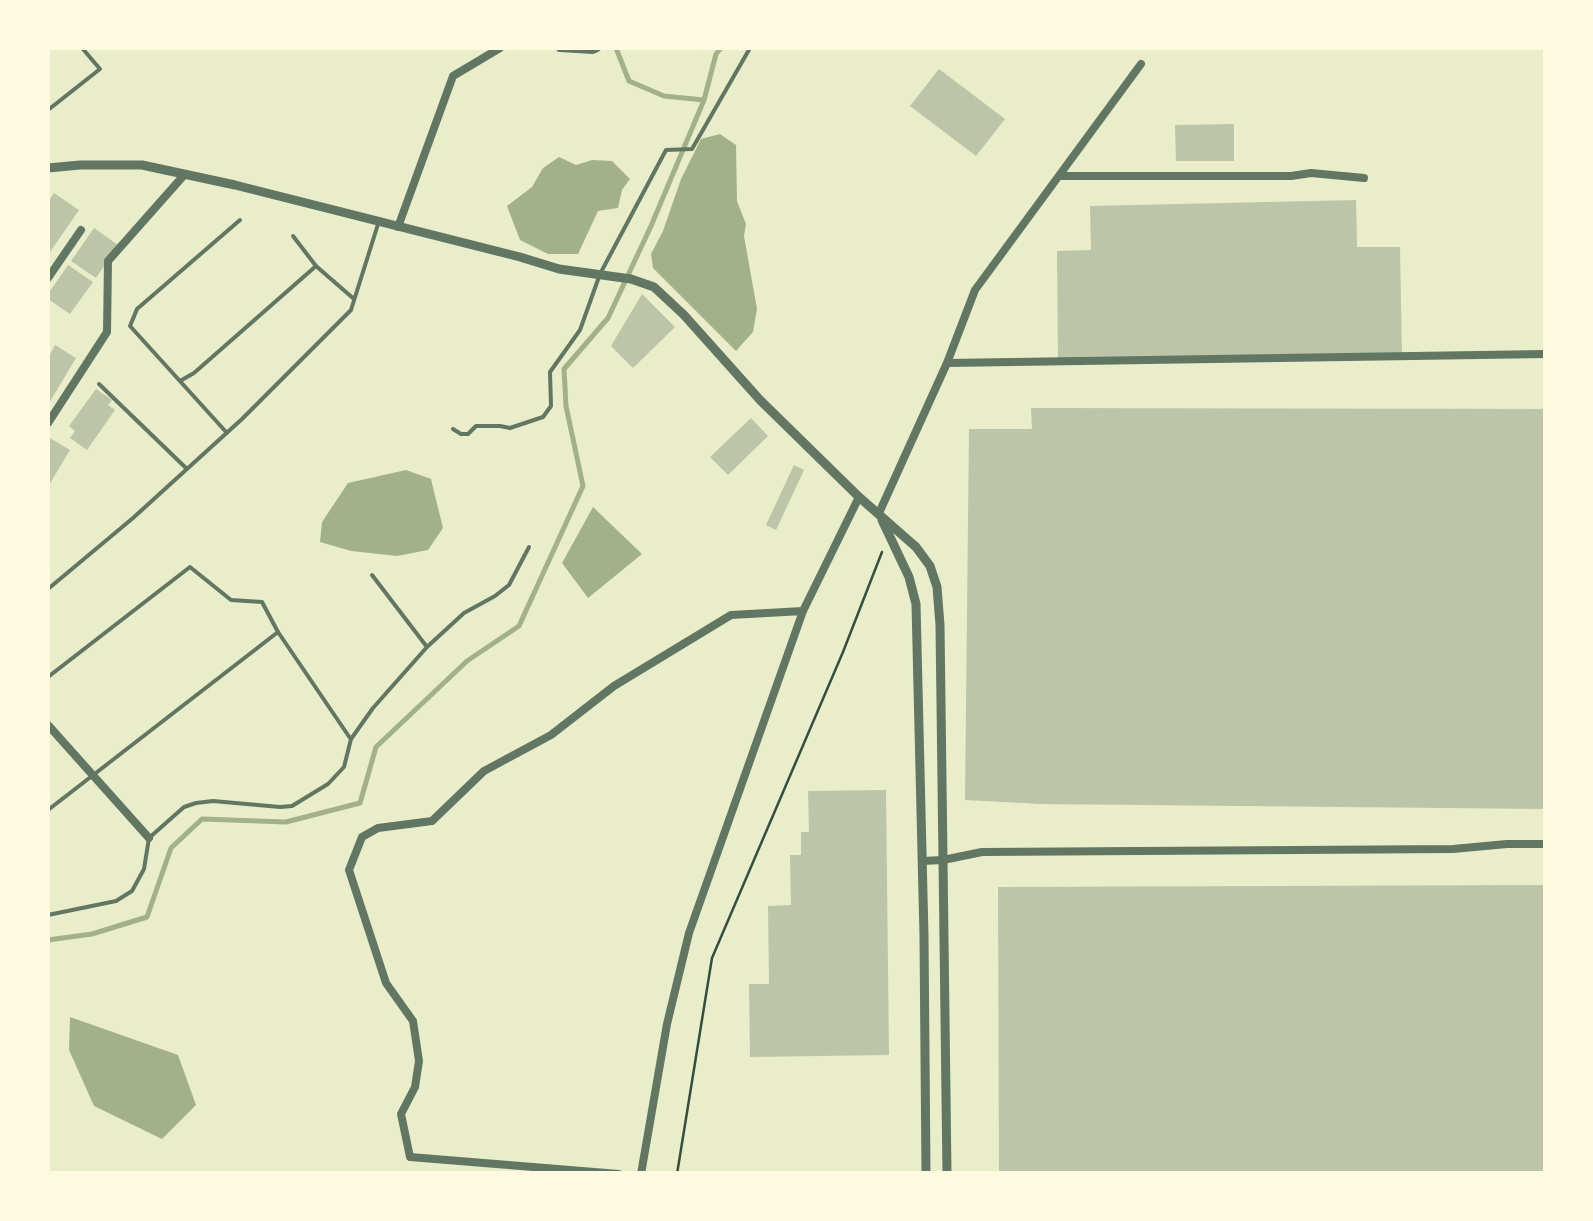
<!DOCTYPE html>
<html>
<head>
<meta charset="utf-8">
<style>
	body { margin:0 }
	#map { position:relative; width:1593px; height:1221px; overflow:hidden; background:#e9edc9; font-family:Commissioner,sans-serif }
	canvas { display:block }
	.frame { position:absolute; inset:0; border:50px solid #fefae0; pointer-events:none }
</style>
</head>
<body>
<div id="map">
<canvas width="1593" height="1221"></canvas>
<div class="frame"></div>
</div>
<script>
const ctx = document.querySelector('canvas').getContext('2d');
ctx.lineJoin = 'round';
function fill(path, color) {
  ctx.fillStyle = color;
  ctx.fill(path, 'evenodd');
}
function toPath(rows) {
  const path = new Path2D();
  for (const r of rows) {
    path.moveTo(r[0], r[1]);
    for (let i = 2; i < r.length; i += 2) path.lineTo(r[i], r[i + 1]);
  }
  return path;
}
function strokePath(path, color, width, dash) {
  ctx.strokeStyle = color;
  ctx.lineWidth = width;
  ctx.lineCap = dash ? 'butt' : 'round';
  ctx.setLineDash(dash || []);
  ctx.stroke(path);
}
fill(toPath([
	[720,134,736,145,737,201,746,224,744,236,757,309,753,332,736,351,653,268,651,254,663,231,681,179,701,139],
	[559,157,576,165,592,160,612,161,630,179,622,190,618,208,598,211,578,254,548,254,520,240,507,206,532,187,543,168],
	[406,470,431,479,443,528,428,550,397,556,351,551,320,542,322,522,348,483],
	[593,507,642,554,588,598,562,563],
	[70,1017,178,1055,196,1105,162,1139,94,1106,69,1050]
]), '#a3b18a');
strokePath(toPath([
	[616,48,629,81,664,96,704,100],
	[48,940,92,934,147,917,171,848,202,819,286,822,360,803,376,747,467,661,519,626,583,486,566,406,564,369,608,318,651,226,704,100,716,54,721,48]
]), '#a3b18a', 5);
fill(toPath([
	[939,69,1005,119,976,156,910,106],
	[1234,124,1234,161,1176,161,1175,125],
	[54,193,79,210,48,255,48,202],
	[1356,200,1357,247,1400,247,1402,357,1058,361,1057,251,1091,250,1090,206],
	[94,228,118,245,96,278,71,261],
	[68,265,93,282,70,314,48,299,48,294],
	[642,294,675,327,633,368,611,346],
	[55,345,76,358,48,405,48,358],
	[96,389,112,400,108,405,115,410,87,450,70,438,75,431,69,426],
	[1031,408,1546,409,1546,809,1040,804,965,800,969,429,1032,429],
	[751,418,768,436,728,475,710,457],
	[50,438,70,450,48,487,48,442],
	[794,465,804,470,776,530,766,525],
	[886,790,889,1055,750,1057,749,984,769,984,768,906,791,905,790,855,801,855,801,832,809,832,808,791],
	[1546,885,1546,1174,999,1174,998,887]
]), '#bcc5a7');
strokePath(toPath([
	[677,1174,712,958,843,652,882,552]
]), '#344e41', 2.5);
strokePath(toPath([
	[48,110,100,69,82,48],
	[293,236,316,266,354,299],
	[180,381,194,373,316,266],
	[99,384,187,469],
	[453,429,461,434,468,434,476,426,500,426,510,428,543,417,551,406,550,372,580,330,600,274,666,150,692,149,750,48],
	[227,433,130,326,137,309,240,220],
	[372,575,427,647],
	[48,589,133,518,242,419,351,310,379,221],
	[48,677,190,567,231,600,262,602,278,632],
	[48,810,278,632,350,738],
	[48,915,116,901,132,891,144,869,149,838,184,807,196,803,213,801,280,807,292,806,328,784,344,767,351,739,373,708,427,647,464,613,495,596,509,585,529,547]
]), '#617663', 4);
strokePath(toPath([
	[560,48,593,50,597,48],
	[1059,176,1291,176,1311,173,1364,178],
	[398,227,453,76,500,48],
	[48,278,81,230],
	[947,363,1546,354],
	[48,423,107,332,108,261,185,174],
	[879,513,947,363,975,290,1141,64],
	[48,725,149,838],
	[922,861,943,860,982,852,1453,849,1507,844,1546,844],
	[619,1174,410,1157,401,1114,415,1087,419,1061,413,1021,386,983,349,870,362,837,378,828,432,821,484,771,551,735,614,686,731,615,803,611],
	[641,1174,667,1024,689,933,803,611,859,497]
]), '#617663', 8);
strokePath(toPath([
	[48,168,80,165,142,165,235,185,520,257,559,269,631,279,654,287,684,315,760,400,859,497,916,547,930,566,937,587,940,625,947,1174],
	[882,520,909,577,916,604,924,936,926,1174]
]), '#617663', 9);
</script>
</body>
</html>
